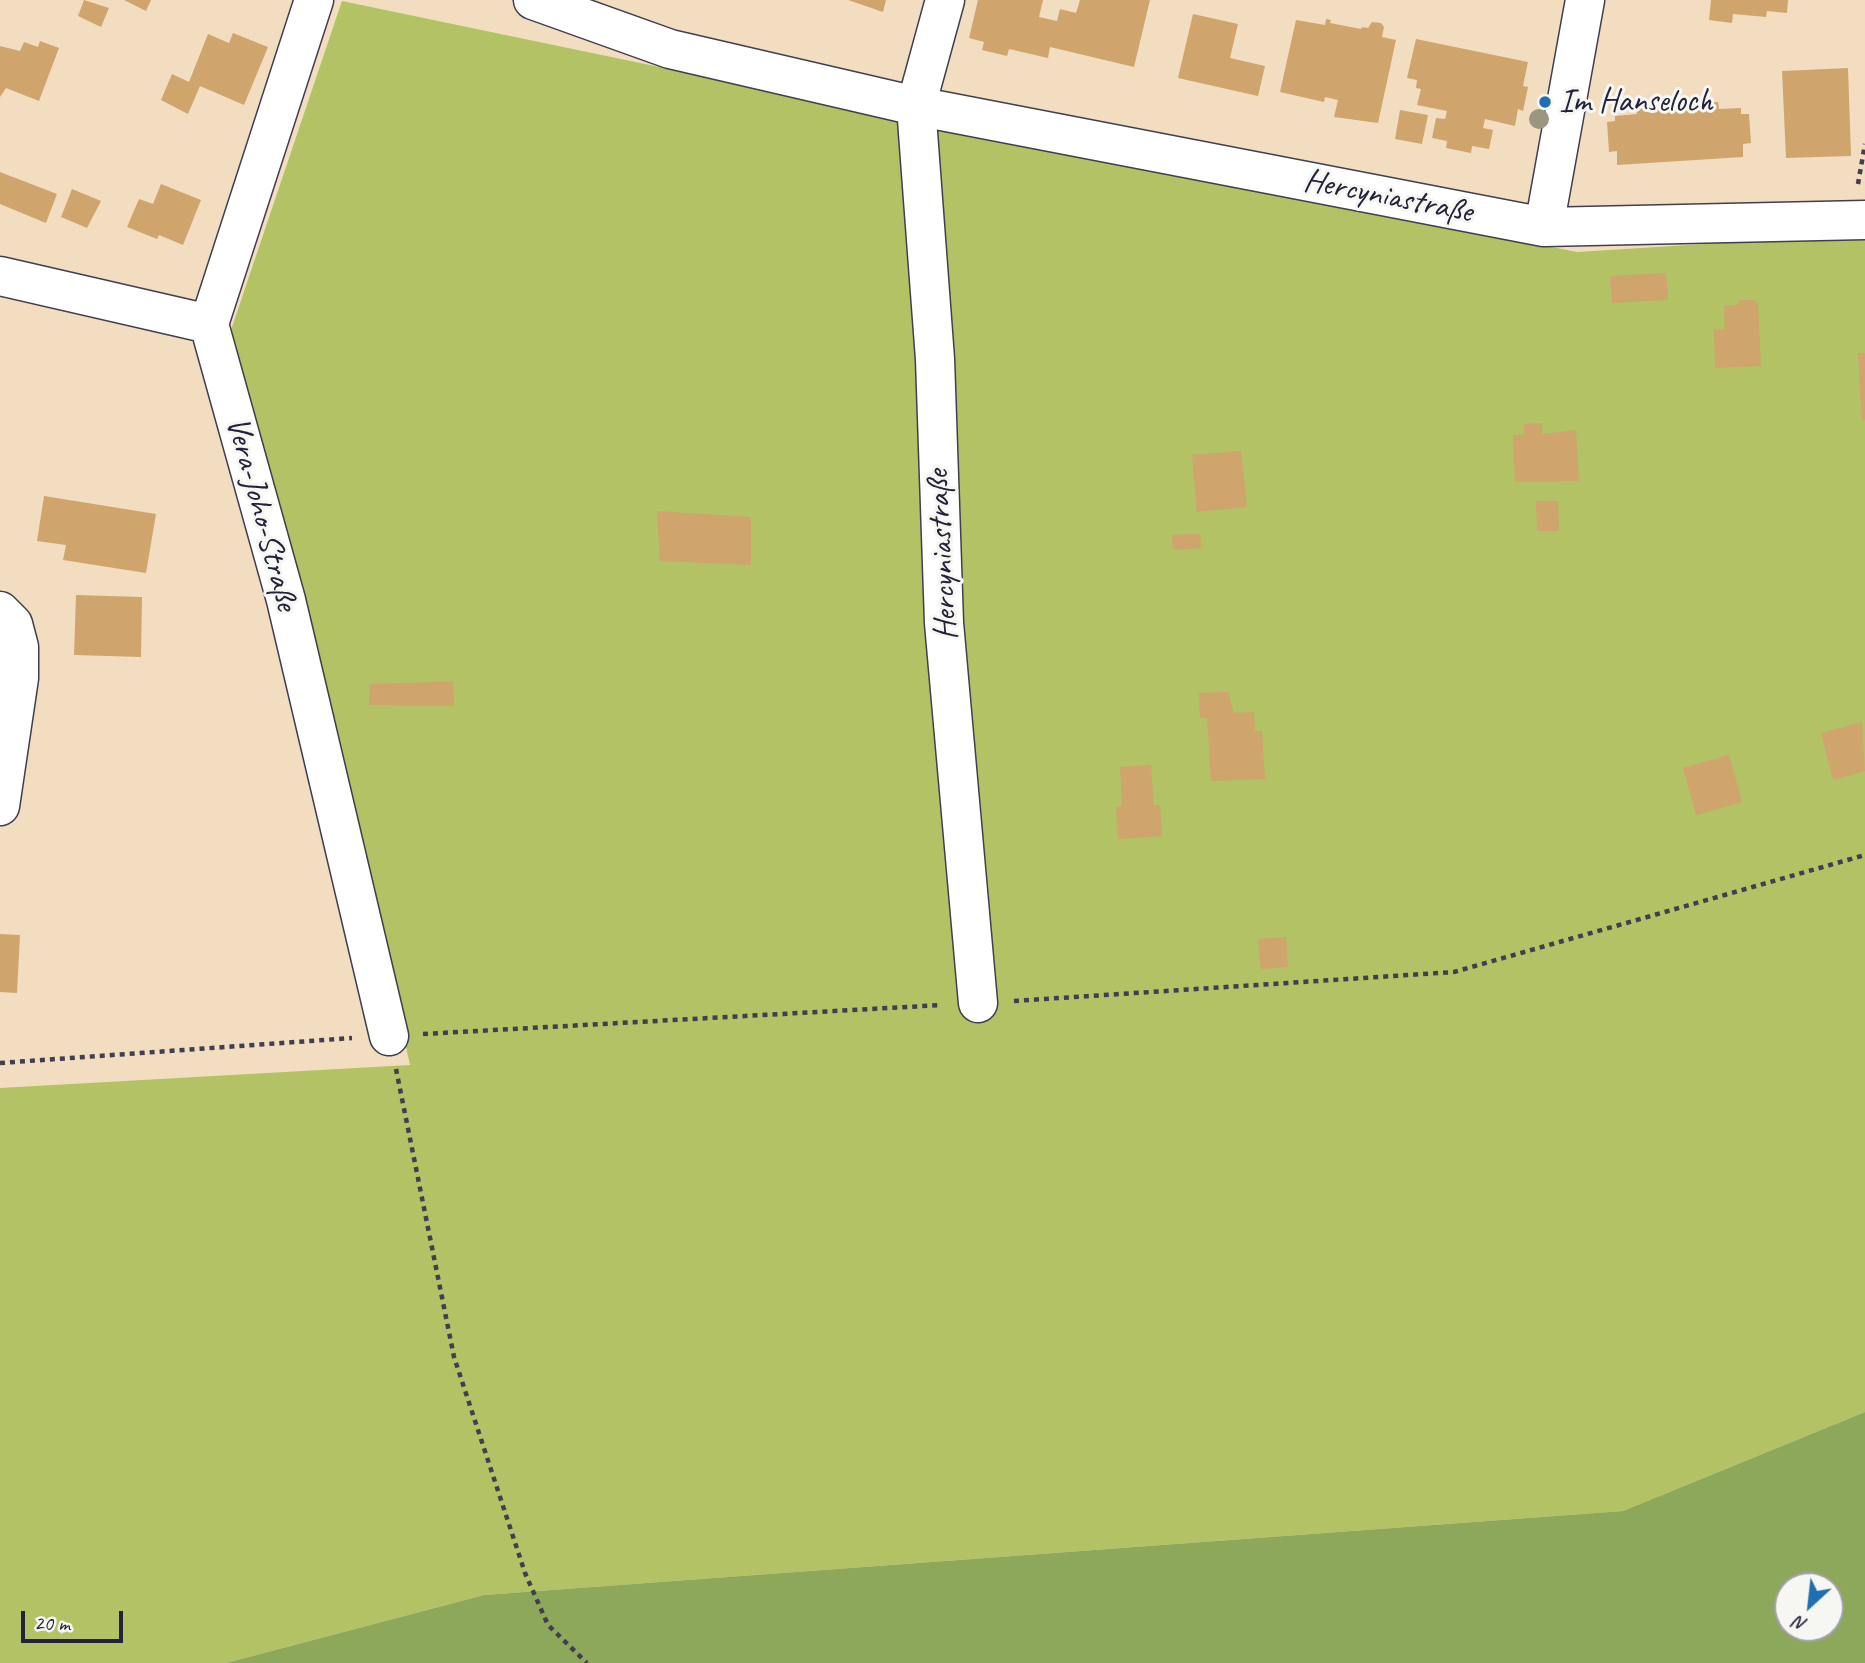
<!DOCTYPE html>
<html>
<head>
<meta charset="utf-8">
<style>
	body { margin:0 }
	#map { position:relative; width:1865px; height:1663px; overflow:hidden; background:#f3ddc0; font-family:Caveat,sans-serif }
	canvas { display:block }
	.north { position:absolute; left:1774px; top:1572px; width:70px; height:70px; box-sizing:border-box; background:#f6f6f2; border:2px solid #a1a1a9; border-radius:50%; rotate:207deg; font-size:19px; font-weight:700; line-height:28px; text-align:center; color:#22223b }
	.north::after { content:''; display:block; margin:auto; width:24px; height:32px; background:#1f6fb2; clip-path:polygon(50% 0,100% 100%,50% 72%,0 100%) }
	.scale { position:absolute; left:21px; top:1611px; width:102px; height:32px; box-sizing:border-box; border:4px solid #22223b; border-top:0; padding-left:9px; font-size:21px; line-height:24px; white-space:nowrap; color:#22223b; -webkit-text-stroke:5px #f6f6f2; paint-order:stroke }
</style>
</head>
<body>
<div id="map">
<canvas width="1865" height="1663"></canvas>
<div class="north">N</div>
<div class="scale">20 m</div>
</div>
<script>
const ctx = document.querySelector('canvas').getContext('2d');
ctx.lineJoin = 'round';
function fill(path, color) {
  ctx.fillStyle = color;
  ctx.fill(path, 'evenodd');
}
function toPath(rows) {
  const path = new Path2D();
  for (const r of rows) {
    path.moveTo(r[0], r[1]);
    for (let i = 2; i < r.length; i += 2) path.lineTo(r[i], r[i + 1]);
  }
  return path;
}
function strokePath(path, color, width, dash) {
  ctx.strokeStyle = color;
  ctx.lineWidth = width;
  ctx.lineCap = dash ? 'butt' : 'round';
  ctx.setLineDash(dash || []);
  ctx.stroke(path);
}
function label(font, color, halo, rows, align = 'center') {
  ctx.font = font + ' Caveat,sans-serif';
  ctx.lineWidth = 6;
  ctx.setLineDash([]);
  ctx.textBaseline = 'middle';
  ctx.strokeStyle = halo;
  ctx.fillStyle = color;
  for (const [text, x, y, turn = 0] of rows) {
    ctx.save();
    ctx.translate(x, y);
    ctx.rotate((+turn || 0) * Math.PI / 180);
    ctx.textAlign = isNaN(turn) ? turn : align;
    if (halo) ctx.strokeText(text, 0, 0);
    ctx.fillText(text, 0, 0);
    ctx.restore();
  }
}
fill(toPath([
	[342,1,919,121,1577,252,1865,234,1865,1412,1623,1511,484,1595,226,1663,0,1663,0,1088,410,1065,403,1034,389,1035,231,330]
]), '#b2c264');
fill(toPath([
	[1865,1412,1865,1663,226,1663,484,1595,1623,1511],
	[1788,1586,1830,1586,1830,1628,1788,1628]
]), '#8da85a');
fill(toPath([
	[84,0,109,8,101,27,78,16],
	[124,0,151,0,146,11],
	[848,0,886,0,883,12],
	[978,0,1043,0,1039,17,1057,21,1060,9,1076,13,1080,0,1150,0,1134,67,1050,47,1048,58,1009,49,1007,56,982,50,984,42,969,38],
	[1711,0,1788,0,1787,13,1767,11,1766,17,1733,14,1732,23,1709,20],
	[1193,14,1238,24,1230,58,1265,66,1258,96,1178,78],
	[1326,19,1331,20,1330,23,1361,29,1362,27,1368,28,1372,22,1381,23,1384,27,1382,37,1396,40,1378,123,1334,117,1338,100,1325,97,1324,102,1280,92,1296,20,1325,25],
	[233,33,268,47,244,105,200,86,188,114,161,100,172,74,189,82,208,34,229,43],
	[1416,39,1528,62,1523,86,1528,87,1523,111,1518,109,1515,126,1485,119,1483,128,1493,130,1489,149,1472,146,1471,153,1446,148,1447,141,1432,138,1436,118,1445,119,1447,111,1417,105,1421,89,1416,88,1417,80,1407,78],
	[40,41,59,48,39,101,6,88,0,97,0,46,20,51,24,42,38,47],
	[1848,68,1851,156,1786,158,1782,71],
	[1718,102,1719,109,1741,108,1741,114,1749,114,1751,143,1743,144,1743,157,1617,165,1617,151,1609,152,1607,122,1615,121,1615,116,1637,114,1636,108],
	[1400,110,1428,115,1422,144,1395,139],
	[0,172,57,194,46,223,0,204],
	[161,184,201,200,183,245,159,235,157,239,127,227,139,199,153,204],
	[72,189,101,201,87,228,61,217],
	[1666,273,1668,300,1612,303,1610,276],
	[1740,300,1755,300,1758,305,1761,366,1715,368,1714,330,1725,329,1724,306,1737,305],
	[1858,353,1865,353,1865,420,1862,421],
	[1542,423,1542,434,1576,430,1579,481,1515,482,1513,435,1524,435,1524,424],
	[1241,451,1247,507,1197,512,1192,455],
	[44,496,156,514,146,573,63,560,66,545,37,541],
	[1536,501,1558,501,1559,531,1537,531],
	[657,511,751,517,751,565,660,561],
	[1200,534,1201,548,1173,550,1172,535],
	[76,595,142,597,141,657,74,655],
	[439,682,453,682,454,706,369,705,370,684],
	[1228,692,1234,713,1254,712,1255,731,1262,731,1265,779,1211,781,1207,718,1200,718,1199,693],
	[1862,722,1865,771,1833,780,1821,733],
	[1729,755,1742,802,1696,815,1683,768],
	[1151,765,1154,805,1160,805,1162,836,1118,839,1116,807,1122,806,1120,767],
	[0,934,20,935,17,993,0,992],
	[1286,937,1288,967,1261,969,1258,939]
]), '#d0a46d');
const minor = toPath([
	[314,0,209,324,286,600,389,1036],
	[533,0,670,49,916,106,1544,227,1865,220],
	[945,0,916,106,935,359,944,623,978,1003],
	[1544,227,1585,0],
	[0,276,209,324],
	[0,611,13,624,19,647,19,678,0,806]
]);
strokePath(minor, '#413e4f', 41);
strokePath(toPath([
	[1858,184,1865,144],
	[1014,1001,1454,972,1865,855],
	[423,1034,942,1005],
	[0,1063,352,1038],
	[396,1069,454,1357,525,1573,548,1625,587,1663]
]), '#413e4f', 4.5, [5, 5]);
strokePath(minor, '#fff', 38);
ctx.fillStyle = '#9c957f';
for (const [x, y] of [
	[1539,119]
]) {
  ctx.beginPath();
  ctx.arc(x, y, 10, 0, 2 * Math.PI);
  ctx.fill();
}
for (const [x, y, r, color] of [
	[1545,102,7,"#1f6fb2"]
]) {
  const dot = new Path2D();
  dot.arc(x, y, r, 0, 2 * Math.PI);
  ctx.fillStyle = color;
  ctx.fill(dot);
  strokePath(dot, '#f6f6f2', 2.5);
}
label('33px', '#22223b', '#f6f6f2', [
	["Im Hanseloch",1559,102]
], 'left');
label('33px', '#22223b', '#f6f6f2', [
	["Hercyniastraße",1388,197,11],
	["Vera-Joho-Straße",261,514,75],
	["Hercyniastraße",943,555,-93]
]);
</script>
</body>
</html>
